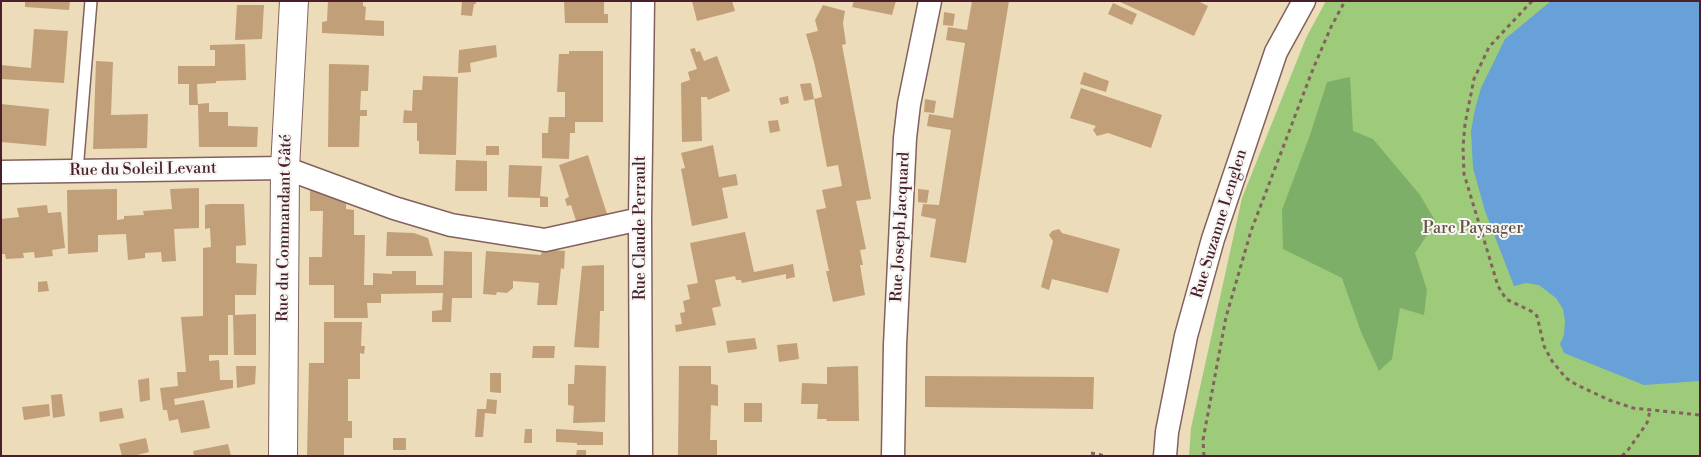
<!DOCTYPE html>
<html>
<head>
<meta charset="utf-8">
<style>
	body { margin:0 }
	#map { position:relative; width:1701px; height:457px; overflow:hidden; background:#eddcb9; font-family:"Libre Bodoni",serif }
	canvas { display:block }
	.frame { position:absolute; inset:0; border:2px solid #4a1f2b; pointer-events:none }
</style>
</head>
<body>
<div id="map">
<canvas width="1701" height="457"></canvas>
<div class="frame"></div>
</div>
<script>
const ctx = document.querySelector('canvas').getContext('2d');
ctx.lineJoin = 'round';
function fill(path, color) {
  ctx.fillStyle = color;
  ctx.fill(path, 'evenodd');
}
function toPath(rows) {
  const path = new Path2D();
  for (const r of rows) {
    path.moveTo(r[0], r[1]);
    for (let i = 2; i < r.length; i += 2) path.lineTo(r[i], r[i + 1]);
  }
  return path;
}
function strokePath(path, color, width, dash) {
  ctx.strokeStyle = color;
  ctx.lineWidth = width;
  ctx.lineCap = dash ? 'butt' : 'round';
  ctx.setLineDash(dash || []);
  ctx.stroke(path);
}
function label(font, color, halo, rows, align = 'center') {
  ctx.font = font + ' "Libre Bodoni",serif';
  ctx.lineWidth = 4;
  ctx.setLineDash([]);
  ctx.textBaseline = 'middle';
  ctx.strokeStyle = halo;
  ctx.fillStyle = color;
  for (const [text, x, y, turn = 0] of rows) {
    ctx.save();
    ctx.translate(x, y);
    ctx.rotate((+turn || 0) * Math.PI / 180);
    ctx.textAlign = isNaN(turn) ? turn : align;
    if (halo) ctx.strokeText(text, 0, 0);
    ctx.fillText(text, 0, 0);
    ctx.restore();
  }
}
fill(toPath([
	[1326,1,1700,1,1700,456,1189,456,1191,428,1242,198,1306,38]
]), '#9dcb79');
fill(toPath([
	[1350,77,1353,131,1373,139,1420,195,1436,222,1415,253,1427,290,1424,315,1400,308,1392,359,1379,371,1361,332,1342,278,1283,249,1282,210,1310,135,1327,82]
]), '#7eaf69');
fill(toPath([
	[1551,1,1700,1,1700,381,1644,385,1564,353,1560,344,1564,335,1565,321,1563,309,1556,298,1539,285,1526,283,1514,286,1485,211,1473,168,1471,131,1475,109,1481,88,1505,39]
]), '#67a1d7');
fill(toPath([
	[25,1,70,1,69,10,25,7],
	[328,1,363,1,363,6,366,7,365,20,384,21,384,36,322,33,322,22,327,21],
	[462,1,476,1,476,4,474,4,472,16,461,15],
	[564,1,604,1,604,14,608,14,608,23,565,23],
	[692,1,732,1,735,11,697,21],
	[854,1,896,1,892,15,852,7],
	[972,1,1009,1,966,263,930,257,936,219,921,216,923,204,939,205,951,130,927,126,929,114,953,118,965,43,946,40,948,27,967,30],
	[1118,1,1198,1,1208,6,1194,36],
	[1113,3,1137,14,1132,25,1108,14],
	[237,5,264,5,262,39,235,40],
	[823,5,845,11,843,23,846,44,842,45,871,199,856,201,866,249,860,250,863,265,860,265,865,295,833,302,826,271,829,271,816,210,826,208,822,190,842,186,838,165,827,167,814,99,822,97,814,62,806,34,818,31,815,20],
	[944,12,955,14,953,26,943,25],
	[34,29,68,31,64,83,1,79,1,65,31,68],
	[245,44,246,80,216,81,216,83,197,84,198,105,189,105,189,84,178,84,178,66,215,66,215,50,210,50,210,45],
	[496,45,497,57,470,63,471,72,458,73,459,50],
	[695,48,696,52,700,51,704,61,717,56,730,91,708,100,707,97,701,97,702,141,682,142,681,83,690,80,688,72,697,69,690,49],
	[569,51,603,51,603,122,575,122,575,133,570,133,569,159,542,158,542,133,548,133,549,117,565,117,565,92,557,92,559,54,569,54],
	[96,61,113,62,111,115,148,114,147,148,93,149],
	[329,64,369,65,368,91,361,91,360,110,367,110,367,116,360,116,359,147,328,147],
	[1084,72,1109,81,1106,92,1080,84],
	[423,76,458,77,456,155,419,154,419,141,417,141,417,123,403,123,404,110,412,111,413,90,422,90],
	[811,83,814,99,804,101,800,84],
	[1081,88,1162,115,1151,148,1108,133,1097,136,1093,130,1096,126,1070,118],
	[788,96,789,103,781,105,779,98],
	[925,99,936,101,934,113,924,112],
	[209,103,209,112,228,112,228,126,258,127,257,147,199,147,198,104],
	[1,104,49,109,46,146,1,142],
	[778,120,780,131,770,133,768,121],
	[713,145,719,177,736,174,738,185,722,188,728,218,692,226,681,169,685,168,681,153],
	[486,146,499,146,499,155,486,155],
	[588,155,608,217,578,227,571,205,567,206,565,199,569,197,559,165],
	[456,160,487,161,487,191,455,191],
	[509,165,542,166,540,196,548,197,548,207,540,207,540,198,508,197],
	[199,188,199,228,174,229,176,261,162,262,161,252,145,253,145,258,128,260,126,234,98,235,98,252,68,254,67,190,117,189,117,220,124,219,124,216,144,215,143,211,172,209,170,189],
	[310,188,346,201,346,209,354,210,354,235,365,235,364,285,373,285,373,273,392,274,392,271,416,271,416,285,443,285,444,251,472,252,472,298,452,298,451,322,432,322,432,311,442,310,443,293,381,294,381,303,367,303,368,318,334,318,334,285,309,285,309,257,322,257,323,211,310,211],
	[918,189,929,190,927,203,918,202],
	[210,204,244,204,246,245,236,246,236,263,257,264,256,295,235,295,235,315,256,314,256,355,234,355,233,315,228,315,228,355,209,355,209,361,219,360,220,380,233,380,233,388,174,399,175,405,204,400,210,428,181,433,178,419,169,421,167,410,163,410,160,388,178,386,177,372,186,372,181,317,203,316,203,248,211,247,210,228,205,229,205,205],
	[47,205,48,213,61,212,65,248,52,250,53,256,35,258,34,252,23,253,24,258,6,259,5,254,1,254,1,219,19,217,17,208],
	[1059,229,1062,233,1120,249,1108,293,1052,279,1049,290,1041,287,1053,241,1049,235,1052,231],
	[387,232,414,233,428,238,433,256,386,256],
	[745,232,754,272,793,264,795,277,786,279,786,274,742,283,741,280,736,280,735,276,715,280,721,306,712,308,716,325,676,332,675,325,682,324,680,313,685,312,683,301,690,299,687,285,698,283,690,243],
	[542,249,565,251,564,269,561,268,557,305,537,305,539,283,513,281,513,288,507,293,497,292,496,295,483,294,486,251,541,255],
	[604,265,604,311,600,311,599,348,574,347,582,266],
	[47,281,49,291,38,292,38,282],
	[324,322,362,322,361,346,365,346,364,354,360,353,360,379,348,379,348,421,352,421,352,438,344,438,344,456,307,456,309,363,324,363],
	[755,338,757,349,728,353,726,341],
	[797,343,799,359,779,362,777,345],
	[533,346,555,346,554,358,532,358],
	[575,365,606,366,605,422,573,423,574,406,568,405,568,384,574,384],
	[236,366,256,366,255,384,237,388],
	[679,366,711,366,711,384,718,385,718,406,711,405,710,440,717,440,717,456,678,456],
	[858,366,859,421,826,421,827,419,817,419,818,404,801,404,802,383,827,384,827,367],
	[490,373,501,373,501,393,490,392],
	[925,376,1094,377,1093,409,925,407],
	[149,378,150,400,140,402,138,380],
	[62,394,65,416,53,418,51,395],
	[487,399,497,400,496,414,485,413,483,437,475,437,477,409,486,409],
	[744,403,762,403,762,422,744,422],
	[49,404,50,416,24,420,22,407],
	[122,408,124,418,100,422,99,412],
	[525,429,532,429,532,443,524,443],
	[556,429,603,432,603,445,577,445,577,443,556,442],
	[146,438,149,452,133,456,122,456,119,444],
	[393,438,406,438,406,450,393,450],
	[228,444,231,456,194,456,193,451],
	[577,450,586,450,586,456,576,456]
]), '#c19f79');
const service = toPath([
	[77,171,91,1]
]);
const minor = toPath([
	[1,172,285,168,394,208,451,225,545,240,640,219],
	[641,456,640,219,643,1],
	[893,456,895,345,905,138,909,104,930,1],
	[1165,456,1167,432,1186,336,1213,239,1276,52,1304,1]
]);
const tertiary = toPath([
	[283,456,285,168,294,1]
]);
strokePath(service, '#83615d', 14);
strokePath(minor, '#83615d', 25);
strokePath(tertiary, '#83615d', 30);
strokePath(toPath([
	[1532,1,1489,47,1474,79,1465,124,1463,147,1464,174,1498,286,1506,299,1531,311,1537,316,1544,346,1552,361,1566,378,1577,385,1609,400,1633,408,1700,415],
	[1091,453,1106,456],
	[1204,456,1203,440,1226,317,1251,231,1313,69,1331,27,1345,1],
	[1622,456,1628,450,1647,423,1650,411]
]), '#83615d', 3, [4, 4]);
strokePath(service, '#fff', 11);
strokePath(minor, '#fff', 22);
strokePath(tertiary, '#fff', 28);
label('16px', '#4a1f2b', '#f6f6f2', [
	["Rue du Soleil Levant",143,170,-1],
	["Rue Suzanne Lenglen",1220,224,-73],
	["Rue Joseph Jacquard",901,227,-87],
	["Rue du Commandant Gâté",285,228,-89],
	["Rue Claude Perrault",641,228,-90]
]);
label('16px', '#635342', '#f6f6f2', [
	["Parc Paysager",1473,229]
]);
</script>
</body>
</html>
